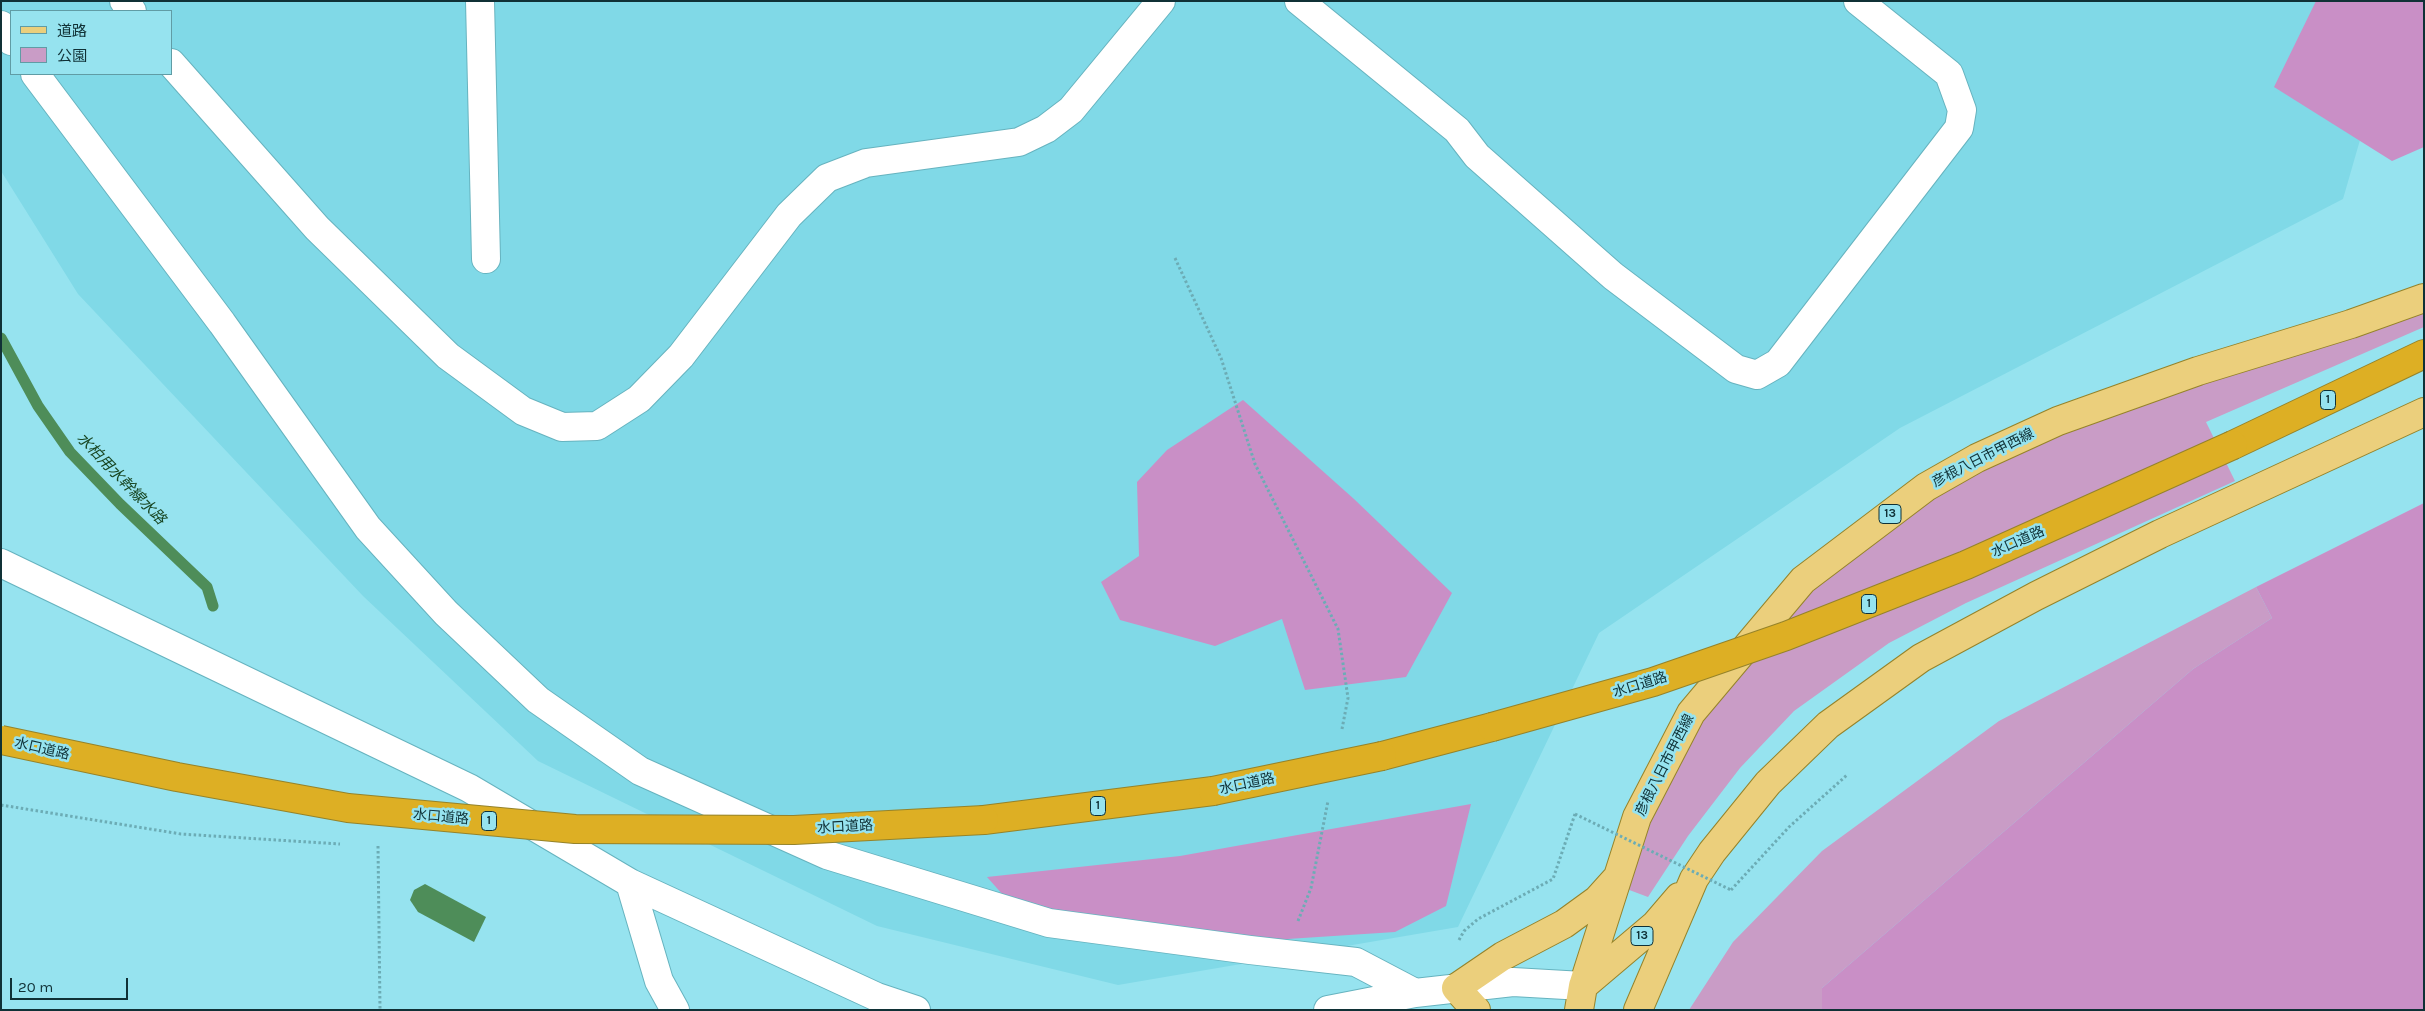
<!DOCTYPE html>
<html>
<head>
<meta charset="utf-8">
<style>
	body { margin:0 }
	#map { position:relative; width:2425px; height:1011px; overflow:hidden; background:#96e3ef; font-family:Karla,"Noto Sans JP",sans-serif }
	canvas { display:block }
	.frame { position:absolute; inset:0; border:2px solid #103136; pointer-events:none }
	.legend { position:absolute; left:10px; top:10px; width:162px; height:65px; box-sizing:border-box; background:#96e3ef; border:1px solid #609ca5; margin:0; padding:6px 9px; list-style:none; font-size:15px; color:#103136 }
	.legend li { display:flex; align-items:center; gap:10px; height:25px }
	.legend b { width:25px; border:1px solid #609ca5 }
	.scale { position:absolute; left:10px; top:978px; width:118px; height:22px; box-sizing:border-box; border:2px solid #103136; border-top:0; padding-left:6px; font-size:15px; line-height:18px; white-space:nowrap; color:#103136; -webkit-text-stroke:4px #96e3ef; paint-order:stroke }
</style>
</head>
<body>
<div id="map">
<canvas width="2425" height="1011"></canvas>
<div class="frame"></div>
<ul class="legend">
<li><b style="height:6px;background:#ebcf7c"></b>道路</li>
<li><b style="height:14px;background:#c99cc6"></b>公園</li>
</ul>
<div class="scale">20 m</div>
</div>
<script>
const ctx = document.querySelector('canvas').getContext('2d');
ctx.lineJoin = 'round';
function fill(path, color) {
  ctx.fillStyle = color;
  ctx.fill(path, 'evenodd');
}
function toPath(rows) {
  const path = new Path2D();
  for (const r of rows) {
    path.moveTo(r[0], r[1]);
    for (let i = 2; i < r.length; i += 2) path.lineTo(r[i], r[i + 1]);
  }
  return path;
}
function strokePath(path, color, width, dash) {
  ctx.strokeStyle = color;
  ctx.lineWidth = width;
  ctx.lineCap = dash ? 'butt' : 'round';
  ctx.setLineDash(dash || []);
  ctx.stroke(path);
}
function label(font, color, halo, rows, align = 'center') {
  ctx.font = font + ' Karla,"Noto Sans JP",sans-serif';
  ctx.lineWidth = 5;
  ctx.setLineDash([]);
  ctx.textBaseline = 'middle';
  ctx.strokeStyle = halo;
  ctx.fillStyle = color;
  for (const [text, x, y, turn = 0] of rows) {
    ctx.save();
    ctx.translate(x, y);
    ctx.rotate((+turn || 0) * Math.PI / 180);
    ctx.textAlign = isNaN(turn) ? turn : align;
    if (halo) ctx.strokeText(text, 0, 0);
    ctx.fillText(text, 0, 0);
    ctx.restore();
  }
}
fill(toPath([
	[1,1,2400,1,2343,199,1900,428,1599,633,1458,927,1118,985,877,926,538,761,363,596,78,294,1,171],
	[11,11,171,11,171,74,11,74]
]), '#80d9e7');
fill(toPath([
	[2424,303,2424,327,2206,422,2235,481,1966,603,1889,643,1794,711,1740,768,1688,836,1648,897,1624,888,1664,789,1708,708,1813,580,1933,494,2030,441],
	[2256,587,2272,618,2193,669,1822,988,1822,1010,1689,1010,1733,942,1822,851,1999,721]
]), '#c99cc6');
fill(toPath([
	[2316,1,2424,1,2424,147,2392,161,2274,87],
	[1243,400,1354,499,1452,593,1406,677,1305,690,1282,619,1215,646,1120,620,1101,582,1139,556,1137,482,1167,450],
	[2424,503,2424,1010,1822,1010,1822,988,2193,669,2272,618,2256,587],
	[1471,804,1446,906,1395,932,1226,943,1037,933,987,877,1180,856]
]), '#c98fc6');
fill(toPath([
	[425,884,486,917,474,942,418,912,410,900,414,890]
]), '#4e8d59');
strokePath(toPath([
	[1,338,38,406,70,452,120,504,207,587,213,606]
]), '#4e8d59', 11);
const minor = toPath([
	[124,1,132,11],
	[480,1,486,259],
	[1299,1,1457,130,1477,156,1613,276,1736,369,1757,375,1778,363,1959,128,1962,110,1949,74,1858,1],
	[1,25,11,41],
	[171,63,317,228,448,356,523,411,562,427,597,426,639,399,681,356,789,215,827,178,866,163,1019,142,1046,129,1071,110,1161,1],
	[35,74,222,323,368,528,446,613,538,700,640,771,827,855,1049,923,1250,950,1356,962,1415,993],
	[1,563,469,788,630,883,877,997,916,1010],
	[630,883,659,981,675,1010],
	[1328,1010,1415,993,1513,982,1583,986]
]);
const major = toPath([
	[1583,986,1655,925,1679,897],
	[1476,1010,1456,988,1503,956,1564,924,1597,900,1615,880],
	[1579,1010,1583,986,1637,817,1691,713,1803,580,1926,487,1977,458,2058,421,2198,371,2351,324,2424,298],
	[1638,1010,1694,879,1712,852,1768,783,1828,725,1921,658,2036,596,2160,534,2424,412]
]);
const highway = toPath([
	[2233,445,2424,354],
	[1382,756,1492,727],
	[984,820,1213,791]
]);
strokePath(minor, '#66b3bf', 30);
strokePath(major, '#95832a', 30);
strokePath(highway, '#95832a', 30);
strokePath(toPath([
	[1175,258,1221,358,1255,464,1338,629,1348,698,1342,729],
	[1,805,181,834,340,844],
	[378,846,380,1010],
	[1731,890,1789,827,1847,775],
	[1298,921,1311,888,1328,801],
	[1459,940,1464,931,1478,919,1553,879,1575,814]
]), '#6cacb5', 3, [2.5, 2.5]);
strokePath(minor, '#fff', 28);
strokePath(major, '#ebcf7c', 28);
strokePath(highway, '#ddaf24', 28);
const highwayBridge = toPath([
	[1492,727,1653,682,1786,636,1966,565,2233,445],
	[1,740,177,777,348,808,575,829,794,830,984,820],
	[1213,791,1382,756]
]);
strokePath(highwayBridge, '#95832a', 30, []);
strokePath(toPath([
	[1575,814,1731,890]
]), '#6cacb5', 3, [2.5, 2.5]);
strokePath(highwayBridge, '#ddaf24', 28);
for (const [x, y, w] of [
	[2328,400,15],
	[1890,514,22],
	[1869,604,15],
	[1098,806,15],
	[489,821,15],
	[1642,936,22]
]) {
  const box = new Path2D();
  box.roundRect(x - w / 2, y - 9.5, w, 19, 4);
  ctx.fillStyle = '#96e3ef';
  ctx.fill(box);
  strokePath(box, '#103136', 1);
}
label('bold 12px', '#103136', null, [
	["1",2328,400],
	["13",1890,514],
	["1",1869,604],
	["1",1098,806],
	["1",489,821],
	["13",1642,936]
]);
label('14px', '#103136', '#96e3ef', [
	["彦根八日市甲西線",1983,458,-27],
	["水口道路",2018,542,-24],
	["水口道路",1640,685,-17],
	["水口道路",42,749,13],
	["彦根八日市甲西線",1665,765,-63],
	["水口道路",1247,784,-12],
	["水口道路",441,817,5],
	["水口道路",845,827,-3]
]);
label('italic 15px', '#194724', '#96e3ef', [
	["水柏用水幹線水路",121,479,46]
]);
</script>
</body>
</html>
